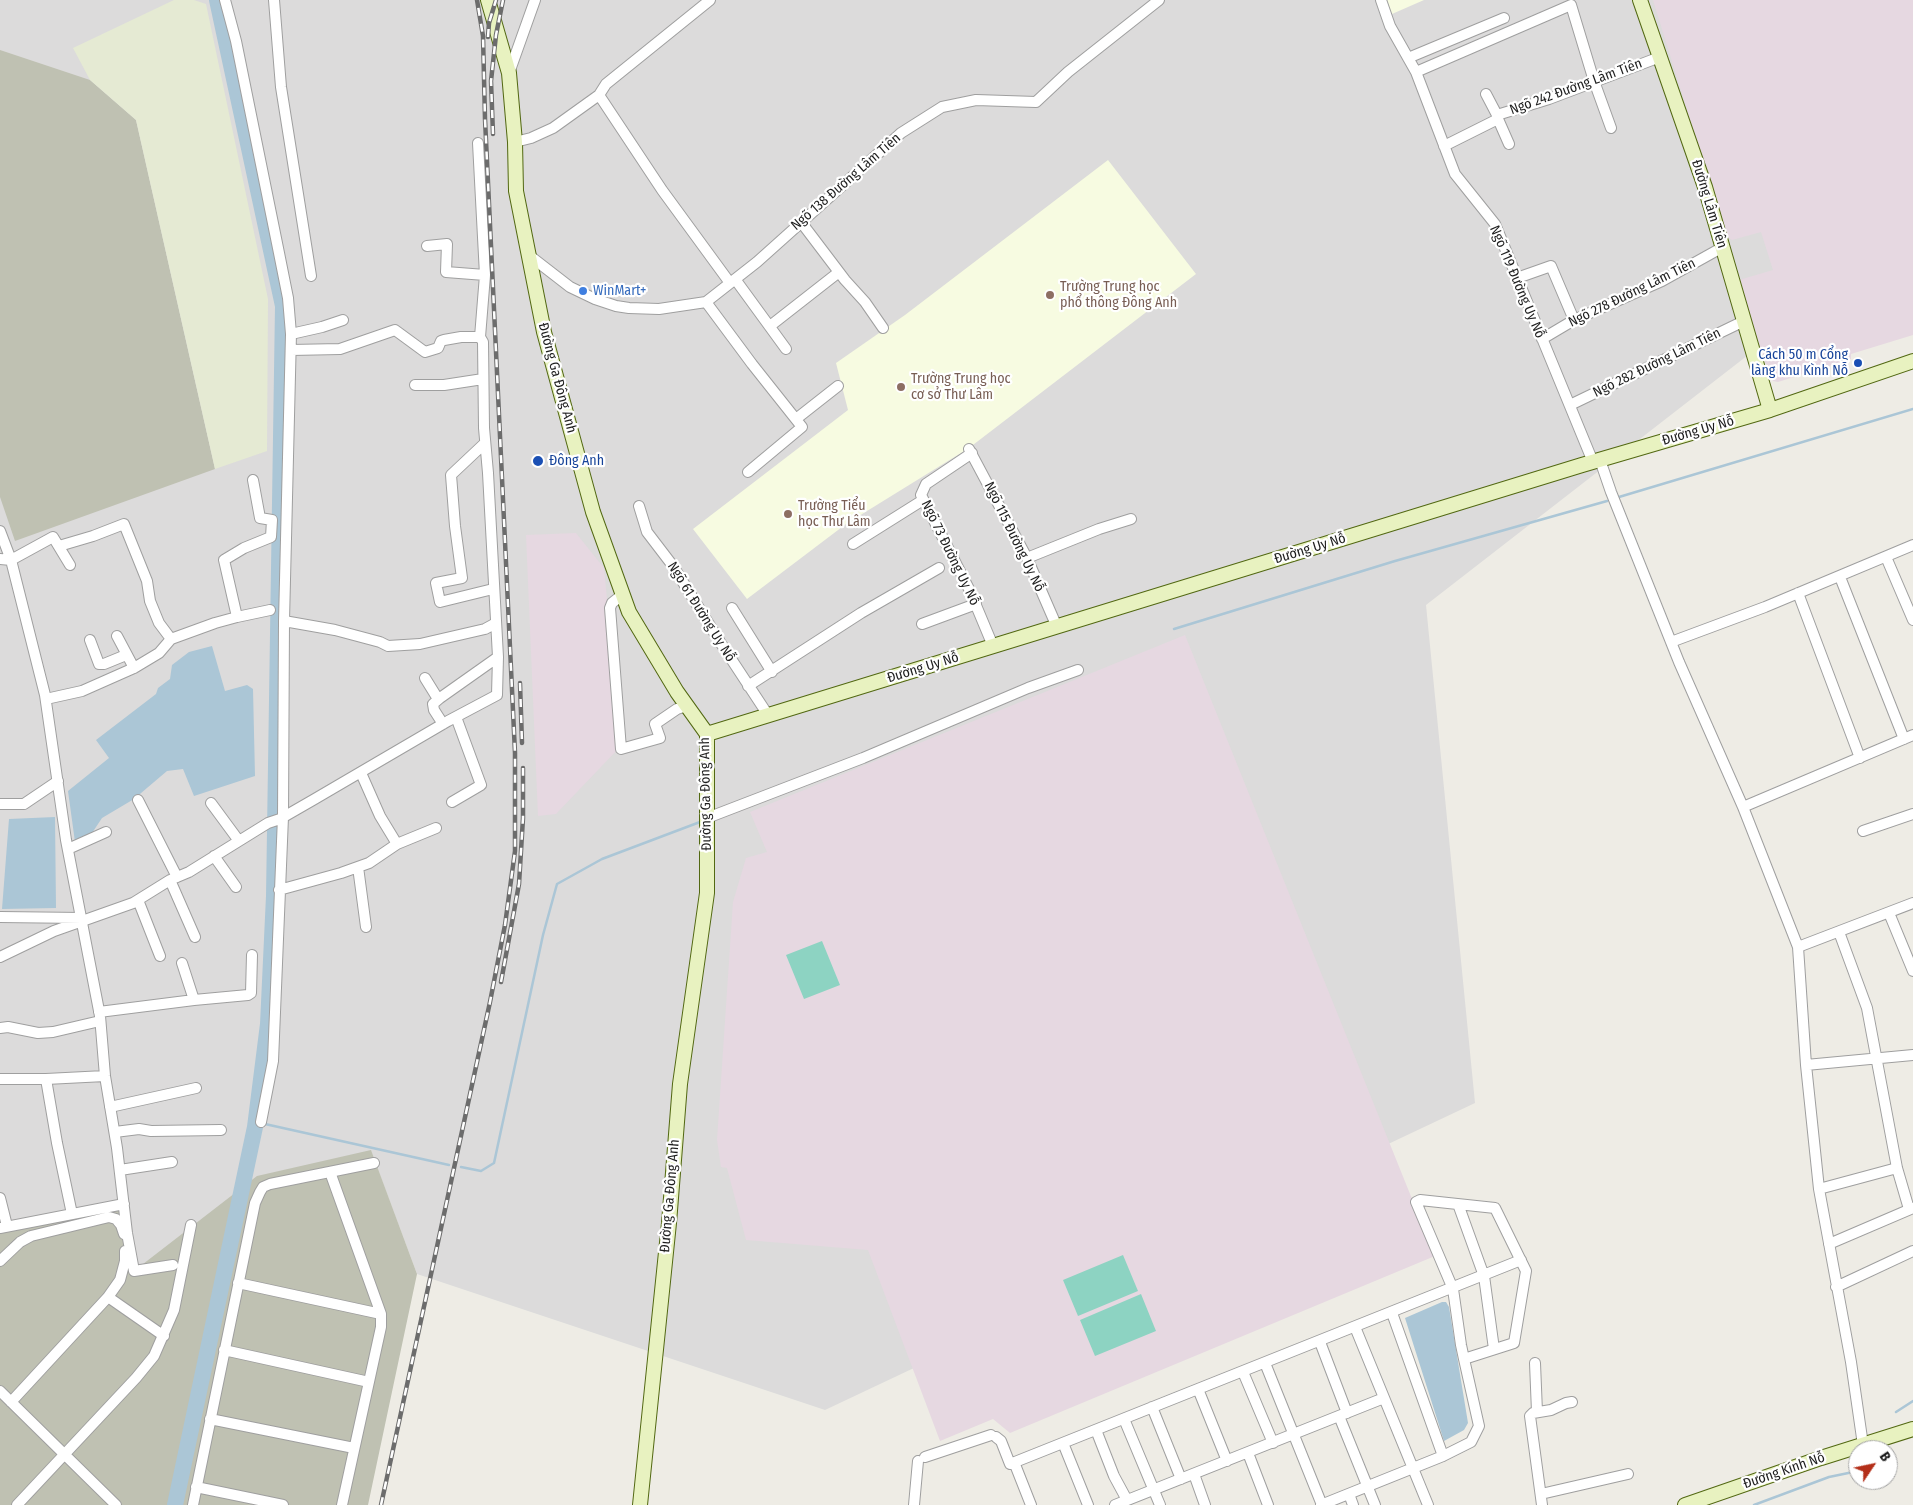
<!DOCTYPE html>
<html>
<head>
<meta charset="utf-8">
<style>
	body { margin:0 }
	#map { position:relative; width:1913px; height:1505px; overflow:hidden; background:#eeece5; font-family:"Fira Sans Condensed",sans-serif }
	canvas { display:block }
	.north { position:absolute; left:1848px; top:1440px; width:50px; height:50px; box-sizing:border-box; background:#fff; border:1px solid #a5a5a5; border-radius:50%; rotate:56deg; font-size:14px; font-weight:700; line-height:20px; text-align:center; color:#1e1e1e }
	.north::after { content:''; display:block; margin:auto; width:18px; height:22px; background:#b42f19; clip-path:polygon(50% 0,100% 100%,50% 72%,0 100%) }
</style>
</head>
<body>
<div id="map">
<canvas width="1913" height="1505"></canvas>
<div class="north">B</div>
</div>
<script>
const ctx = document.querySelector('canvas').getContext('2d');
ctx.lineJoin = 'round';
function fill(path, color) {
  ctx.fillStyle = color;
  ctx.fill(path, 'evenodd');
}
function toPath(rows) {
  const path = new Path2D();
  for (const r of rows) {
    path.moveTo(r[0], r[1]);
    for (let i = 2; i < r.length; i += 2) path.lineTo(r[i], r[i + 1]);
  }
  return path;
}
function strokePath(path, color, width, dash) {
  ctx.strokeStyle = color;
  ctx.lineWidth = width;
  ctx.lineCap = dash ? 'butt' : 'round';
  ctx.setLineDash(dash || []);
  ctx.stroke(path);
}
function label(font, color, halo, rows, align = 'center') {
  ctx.font = font + ' "Fira Sans Condensed",sans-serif';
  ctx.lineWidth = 4.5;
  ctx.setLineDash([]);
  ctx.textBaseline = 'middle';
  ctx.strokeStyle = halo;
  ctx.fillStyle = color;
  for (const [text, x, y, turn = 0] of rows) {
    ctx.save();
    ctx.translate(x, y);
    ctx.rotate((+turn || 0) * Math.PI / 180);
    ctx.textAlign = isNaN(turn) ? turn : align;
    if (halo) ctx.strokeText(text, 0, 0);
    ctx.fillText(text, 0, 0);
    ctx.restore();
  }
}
fill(toPath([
	[0,0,1913,0,1913,227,1426,605,1475,1103,825,1410,417,1274,371,1151,134,1271,0,1224]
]), '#dcdbdb');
fill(toPath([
	[1653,0,1913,0,1913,335,1851,354,1851,359,1778,382,1773,381,1770,378,1739,280,1773,270,1761,232,1732,240,1726,236],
	[576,533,604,568,621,746,556,814,538,816,526,535],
	[1185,635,1435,1256,1010,1433,993,1419,940,1441,868,1250,746,1240,727,1168,721,1167,717,1140,733,902,746,858,767,852,750,812]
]), '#e6d8e1');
fill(toPath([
	[1386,0,1424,0,1392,14],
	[1108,160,1196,274,969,448,846,524,747,599,693,529,848,410,836,363,905,315]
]), '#f7fbe1');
fill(toPath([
	[0,50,90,80,136,120,215,469,15,541,0,497],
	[371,1150,417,1274,368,1505,0,1505,0,1234,7,1226,124,1204,134,1271,257,1176]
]), '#bfc1b2');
fill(toPath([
	[174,0,194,0,206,4,268,299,267,451,215,469,136,120,90,80,73,48]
]), '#e5ead3');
fill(toPath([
	[822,941,840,985,804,999,786,955],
	[1123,1255,1138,1291,1078,1316,1063,1280],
	[1141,1294,1156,1331,1095,1356,1080,1320]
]), '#8dd3c2');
fill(toPath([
	[212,646,225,691,247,685,253,689,255,776,194,796,183,769,167,771,134,799,102,818,90,836,75,842,68,791,109,758,96,740,156,694,158,688,170,679,172,665,189,652],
	[55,817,56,908,2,909,9,819],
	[1442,1302,1446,1302,1449,1307,1468,1423,1464,1430,1444,1441,1405,1318]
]), '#abc6d6');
strokePath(toPath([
	[1619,497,1913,409],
	[1174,629,1395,561,1607,501],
	[256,1122,449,1165],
	[461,1167,481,1171,494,1163,543,935,557,884,602,859,700,822],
	[1896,1412,1913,1401],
	[1754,1505,1829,1477,1858,1471]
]), '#abc6d6', 2.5);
strokePath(toPath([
	[175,1505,255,1127,268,1024,274,896,283,306,217,0]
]), '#abc6d6', 16);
const street = toPath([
	[225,0,236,41,279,253,288,298,291,334,322,327,343,320],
	[274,0,281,87,311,276],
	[710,0,606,84,599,95,662,190,730,283],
	[1381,0,1390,26,1416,72,1455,174,1495,224,1593,462],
	[1408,58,1504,18],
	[1416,72,1571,5,1594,81,1611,128],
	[509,73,535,0],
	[1486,94,1497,115],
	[1498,119,1509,144],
	[515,142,531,138,553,128,599,95],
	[1444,146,1498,119,1497,115,1549,99,1660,57],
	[801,222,845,280,865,302,883,328],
	[427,246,447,244,446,272,485,275],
	[530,256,570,287,595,299,616,306,629,308,659,309,706,302,757,262,901,133,942,107,976,100,1036,102,1068,72,1159,0],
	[1517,278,1551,266,1574,320],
	[735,279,786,349],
	[706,302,752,364,802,427,748,472],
	[770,326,839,272],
	[1542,339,1574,320,1662,281,1723,247],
	[291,350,340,349,395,330,425,352,438,348,441,341,444,340,461,337,480,337],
	[415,385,444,385,483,379],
	[1570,405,1744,321],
	[796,419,838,386],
	[485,443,451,475,455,526,462,578,436,583,440,602,493,589],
	[969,449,1027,558,1057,627],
	[972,453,926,484,921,495,970,591,993,646],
	[1600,460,1611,492,1679,662,1743,807,1798,947,1806,1065,1819,1189,1851,1362,1863,1445],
	[253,480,260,518,272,520,271,537,244,548,224,560,237,617,270,610],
	[639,506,647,532,673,566,720,642,768,715],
	[0,531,11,560,45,695,66,840,100,1016,105,1076,117,1148,127,1233,134,1271,173,1265],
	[853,544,923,500],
	[59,546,93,536,124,524,147,581,150,601,159,623,171,639],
	[1886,557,1913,620],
	[1027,558,1099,529,1131,519],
	[0,559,11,560,53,537,70,565],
	[1840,577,1904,739],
	[1798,593,1860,758],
	[622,595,612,603,610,608,621,749,660,738,655,724,677,709,687,706],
	[732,608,772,672],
	[284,621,335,630,380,642,388,646,420,644,485,629,496,623],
	[922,624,976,604],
	[117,636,134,668],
	[90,640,99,664,104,664,126,655],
	[1671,642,1765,607,1913,545],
	[425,678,438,699,440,698,498,657],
	[748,686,861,613,939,568],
	[440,698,433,704,434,710,443,724],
	[46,699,82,691,134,668,159,653,171,639,215,623,237,617],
	[361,773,380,816,397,844],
	[138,800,177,877],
	[452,802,481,785,456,717],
	[211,803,239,841],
	[0,804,24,804,58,781],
	[1743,807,1913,735],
	[707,818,863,758,1028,688,1078,670],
	[1863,831,1913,814],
	[68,849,106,832],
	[214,856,236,887],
	[358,867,366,927],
	[170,880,195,937],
	[279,890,341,873,369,863,397,844,436,828],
	[138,900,160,956],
	[1889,913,1913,971],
	[0,917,82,918],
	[1839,932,1867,1008,1897,1168,1909,1209],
	[1798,947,1913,903],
	[0,957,54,931,133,903,170,880,189,872,268,823,280,819,313,800,448,721,497,695,498,657,488,473,484,428,483,342,480,337,485,275,478,143],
	[182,963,194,1000],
	[99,1012,194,1000,248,995,251,993,252,955],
	[0,1028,8,1027,38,1033,53,1032,100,1021],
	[1806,1065,1913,1055],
	[0,1079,46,1079,105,1076],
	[46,1079,57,1143,72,1214],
	[110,1107,196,1088],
	[261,1122,273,1061,283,817,284,621,291,334],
	[115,1132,139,1129,151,1131,221,1130],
	[120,1170,172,1162],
	[330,1172,381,1314,381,1327,342,1505],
	[1819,1189,1897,1168],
	[0,1198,7,1226],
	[1458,1204,1484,1276,1494,1349],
	[0,1228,124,1204],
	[1829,1244,1913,1208],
	[0,1261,20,1242,31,1236,109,1217,116,1219,121,1225,124,1234],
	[238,1283,381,1314],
	[1836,1287,1913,1251],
	[108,1297,164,1336],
	[1392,1313,1443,1456],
	[1355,1327,1428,1505],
	[1320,1342,1347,1413],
	[224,1350,369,1382],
	[1265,1363,1322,1505],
	[1535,1363,1537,1412],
	[1243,1372,1273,1443],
	[1198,1389,1227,1461],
	[0,1391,116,1505],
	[11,1402,108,1297,120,1280,125,1261,125,1251],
	[1152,1407,1181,1479],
	[1339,1416,1375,1505],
	[210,1419,354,1448],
	[1124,1419,1160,1505],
	[1096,1430,1114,1476,1127,1500],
	[996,1437,1001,1441,1010,1464,1521,1260],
	[1063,1443,1088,1505],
	[1248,1453,1268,1505],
	[925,1457,991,1435],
	[1014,1462,1031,1505],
	[1194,1474,1205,1505],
	[196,1487,283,1505],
	[1349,1494,1353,1505],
	[1541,1494,1628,1474],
	[17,1505,136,1378,154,1356,174,1310,191,1225],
	[193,1505,255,1203,260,1192,263,1187,270,1184,374,1163],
	[914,1505,918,1461],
	[1115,1505,1384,1398],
	[1321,1505,1443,1456,1471,1442,1479,1426,1464,1359,1461,1345,1453,1289,1416,1202,1420,1200,1495,1208,1526,1271,1514,1343,1464,1359],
	[1542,1505,1530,1416,1533,1413,1551,1410,1566,1403,1572,1402]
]);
const secondary = toPath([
	[488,0,509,73,515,142,516,191,544,332,593,512,629,612,677,692,707,734,707,893,680,1084,669,1223,640,1505],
	[1640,0,1705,187,1770,410],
	[707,734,1582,465,1770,410,1913,361],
	[1685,1505,1821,1458,1913,1429]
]);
strokePath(street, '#9f9f9f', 12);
strokePath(secondary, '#526812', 16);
strokePath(street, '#fff', 10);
strokePath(secondary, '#e8f2c0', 14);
const rail = toPath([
	[488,37,489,23,496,0],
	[493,134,491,81,496,35,503,0],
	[520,683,522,743],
	[501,982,519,884,523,818,523,768],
	[381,1505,490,1002,505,925,515,851,515,753,485,119,483,36,477,0]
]);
strokePath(rail, '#6c6c6c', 4.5);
strokePath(rail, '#fff', 2.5, [8]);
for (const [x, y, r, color] of [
	[583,291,5,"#3f7fe0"],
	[1050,295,5,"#8d6e63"],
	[1858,363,5,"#1a4fb4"],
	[901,387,5,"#8d6e63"],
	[538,461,6,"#1a4fb4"],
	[788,514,5,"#8d6e63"]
]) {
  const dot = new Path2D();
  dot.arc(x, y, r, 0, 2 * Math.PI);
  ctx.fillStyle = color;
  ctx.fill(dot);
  strokePath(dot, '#fff', 2);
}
label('14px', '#1e1e1e', '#fff', [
	["Ngõ 242 Đường Lâm Tiên",1576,87,-20],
	["Ngõ 138 Đường Lâm Tiên",846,182,-41],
	["Đường Lâm Tiên",1709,204,73],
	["Ngõ 119 Đường Uy Nỗ",1517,282,67],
	["Ngõ 278 Đường Lâm Tiên",1632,293,-26],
	["Ngõ 282 Đường Lâm Tiên",1657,363,-26],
	["Đường Ga Đông Anh",557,378,75],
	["Đường Uy Nỗ",1698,431,-16],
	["Ngõ 115 Đường Uy Nỗ",1014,537,64],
	["Đường Uy Nỗ",1310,549,-17],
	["Ngõ 73 Đường Uy Nỗ",950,553,64],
	["Ngõ 61 Đường Uy Nỗ",701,612,58],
	["Đường Uy Nỗ",923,668,-17],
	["Đường Ga Đông Anh",706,794,-91],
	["Đường Ga Đông Anh",670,1196,-85],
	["Đường Kính Nỗ",1784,1471,-19]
]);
label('14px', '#785e54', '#fff', [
	["Trường Trung học",1060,287],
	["phổ thông Đông Anh",1060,303],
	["Trường Trung học",911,379],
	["cơ sở Thư Lâm",911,395],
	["Trường Tiểu",798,506],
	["học Thư Lâm",798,522]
], 'left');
label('14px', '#366cbe', '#fff', [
	["WinMart+",593,291]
], 'left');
label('14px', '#164399', '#fff', [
	["Cách 50 m Cổng",1848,355],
	["làng khu Kình Nỗ",1848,371],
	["Đông Anh",549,461,"left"]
], 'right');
</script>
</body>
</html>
